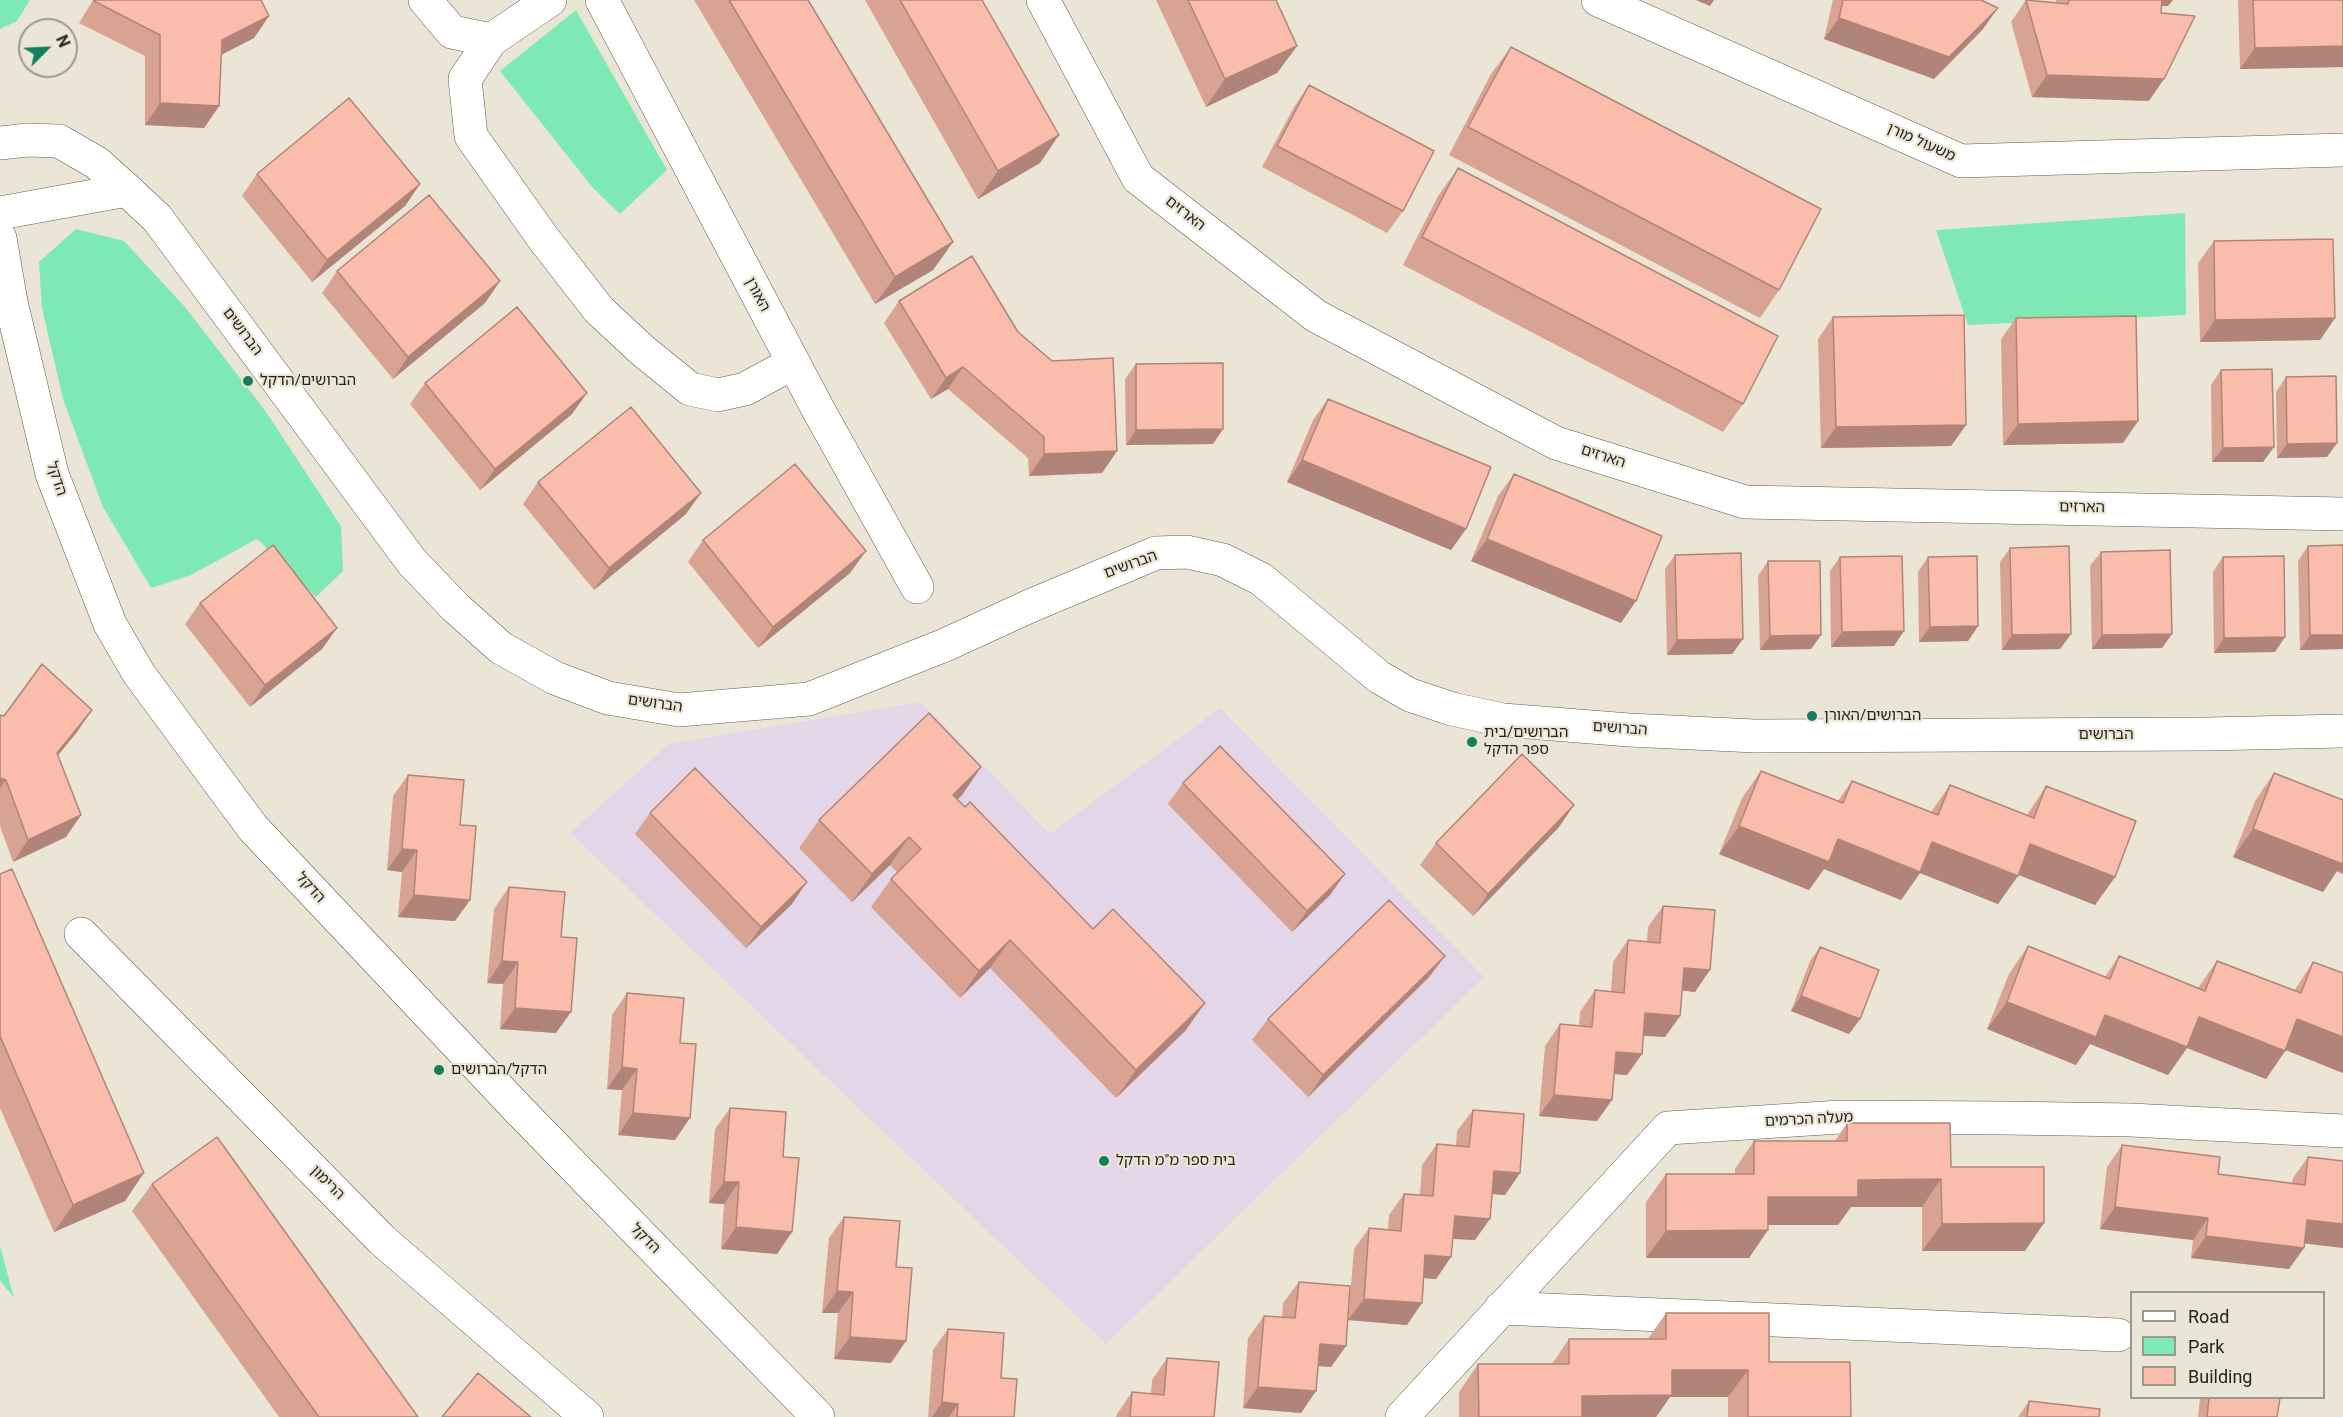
<!DOCTYPE html>
<html>
<head>
<meta charset="utf-8">
<style>
	body { margin:0 }
	#map { position:relative; width:2343px; height:1417px; overflow:hidden; background:#ebe5d5; font-family:Roboto,sans-serif }
	canvas { display:block }
	.legend { position:absolute; left:2130px; top:1291px; width:195px; height:108px; box-sizing:border-box; background:#ebe5d5; border:2px solid #9c988c; margin:0; padding:8px 10px; list-style:none; font-size:18px; color:#26241e }
	.legend li { display:flex; align-items:center; gap:12px; height:30px }
	.legend b { width:30px; border:2px solid #9c988c }
	.north { position:absolute; left:18px; top:18px; width:60px; height:60px; box-sizing:border-box; background:#ebe5d5; border:2px solid #9c988c; border-radius:50%; rotate:66deg; font-size:16px; font-weight:700; line-height:24px; text-align:center; color:#26241e }
	.north::after { content:''; display:block; margin:auto; width:21px; height:27px; background:#137f5b; clip-path:polygon(50% 0,100% 100%,50% 72%,0 100%) }
</style>
</head>
<body>
<div id="map">
<canvas width="2343" height="1417"></canvas>
<ul class="legend">
<li><b style="height:8px;background:#fff"></b>Road</li>
<li><b style="height:16px;background:#7fe9b4"></b>Park</li>
<li><b style="height:16px;background:#fbbdab"></b>Building</li>
</ul>
<div class="north">N</div>
</div>
<script>
const ctx = document.querySelector('canvas').getContext('2d');
ctx.lineJoin = 'round';
function fill(path, color) {
  ctx.fillStyle = color;
  ctx.fill(path, 'evenodd');
}
function toPath(rows) {
  const path = new Path2D();
  for (const r of rows) {
    path.moveTo(r[0], r[1]);
    for (let i = 2; i < r.length; i += 2) path.lineTo(r[i], r[i + 1]);
  }
  return path;
}
function strokePath(path, color, width, dash) {
  ctx.strokeStyle = color;
  ctx.lineWidth = width;
  ctx.lineCap = dash ? 'butt' : 'round';
  ctx.setLineDash(dash || []);
  ctx.stroke(path);
}
function label(font, color, halo, rows, align = 'center') {
  ctx.font = font + ' Roboto,"Noto Sans Hebrew",sans-serif';
  ctx.lineWidth = 4.5;
  ctx.setLineDash([]);
  ctx.textBaseline = 'middle';
  ctx.strokeStyle = halo;
  ctx.fillStyle = color;
  for (const [text, x, y, turn = 0] of rows) {
    ctx.save();
    ctx.translate(x, y);
    ctx.rotate((+turn || 0) * Math.PI / 180);
    ctx.textAlign = isNaN(turn) ? turn : align;
    if (halo) ctx.strokeText(text, 0, 0);
    ctx.fillText(text, 0, 0);
    ctx.restore();
  }
}
fill(toPath([
	[921,702,1050,834,1220,708,1484,977,1106,1344,570,833,669,744]
]), '#e4d6e9');
fill(toPath([
	[0,0,30,0,17,21,0,29],
	[576,10,667,170,620,214,593,188,500,71],
	[2185,213,2186,315,1968,325,1936,230],
	[76,229,124,241,185,307,264,409,341,526,343,571,316,597,257,539,191,575,151,588,103,507,63,399,42,308,39,262],
	[0,1246,14,1298,0,1280]
]), '#7fe9b4');
const street = toPath([
	[425,0,452,32,491,40,550,0],
	[602,0,819,411,917,587],
	[1043,0,1138,178,1316,316,1556,443,1745,502,2343,514],
	[1598,0,1961,161,2343,150],
	[491,40,465,79,471,136,543,238,599,310,642,350,690,389,718,395,745,389,793,363],
	[0,143,27,140,59,141,97,163,127,190,157,218,412,562,455,607,501,648,555,678,608,698,679,710,809,699,945,645,1030,606,1156,553,1187,552,1223,560,1261,579,1379,677,1410,695,1452,709,1503,720,1629,730,1755,736,2207,734,2343,731],
	[0,213,127,190],
	[0,238,11,302,52,474,110,624,139,674,253,828,518,1109,818,1417],
	[81,934,382,1240,587,1417],
	[1501,1308,2118,1335],
	[1402,1417,1668,1128,1840,1117,2005,1118,2131,1120,2343,1131]
]);
strokePath(street, '#615c4e', 34);
strokePath(street, '#fff', 33);
fill(toPath([
	[93,0,261,0,269,16,254,38,221,55,219,106,204,128,145,125,145,56,79,23],
	[694,0,808,0,953,242,933,270,875,304],
	[865,0,982,0,1040,163,978,199],
	[1156,0,1276,0,1297,46,1277,73,1206,107],
	[1833,0,1981,0,1983,29,1934,79,1824,39],
	[2026,0,2055,3,2056,0,2173,0,2168,6,2161,6,2149,101,2032,97,2011,22],
	[2238,0,2343,0,2343,67,2240,69],
	[1511,47,1779,290,1760,318,1449,155,1491,74],
	[1309,85,1403,211,1387,233,1262,167,1294,107],
	[1458,168,1743,404,1723,432,1403,265,1438,196],
	[257,174,420,184,405,206,312,282,242,196],
	[2214,241,2335,318,2320,340,2200,342,2198,263],
	[337,271,500,281,485,303,393,379,322,293],
	[899,301,1018,332,1052,361,1117,451,1102,473,1029,476,1028,458,948,389,931,399,884,323],
	[1833,317,1966,425,1951,446,1821,448,1818,339],
	[2016,318,2138,421,2123,443,2003,445,2001,339],
	[1136,364,1223,429,1213,444,1126,445,1125,379],
	[2221,370,2263,462,2212,462,2211,385],
	[2286,377,2337,443,2327,457,2277,458,2276,392],
	[425,383,572,414,480,490,410,404],
	[1328,399,1466,529,1451,550,1287,482,1313,420],
	[1514,474,1621,623,1471,561,1498,496],
	[538,482,686,514,594,590,523,504],
	[703,540,866,551,850,573,758,648,688,562],
	[2308,546,2343,649,2300,650,2298,561],
	[2010,548,2071,634,2060,649,2002,650,2000,562],
	[2101,552,2162,648,2092,649,2090,566],
	[1675,555,1743,639,1732,654,1667,655,1665,569],
	[1840,557,1894,646,1831,647,1830,571],
	[1928,557,1978,626,1968,641,1919,642,1918,572],
	[2223,557,2275,652,2214,653,2213,572],
	[1768,561,1821,635,1811,649,1760,650,1758,576],
	[200,603,337,628,322,649,250,707,185,624],
	[0,715,77,732,58,755,81,815,66,837,13,862,0,826],
	[981,767,962,795,957,799,1093,929,1205,1003,1185,1031,1116,1098,990,968,960,998,871,907,891,879,898,873,890,865,852,902,799,848,819,820],
	[1761,771,1838,801,1852,781,1931,812,1950,785,2027,815,2046,786,2115,877,2095,905,2018,874,1998,904,1920,873,1901,900,1824,869,1809,890,1719,854,1742,798],
	[2274,773,2343,800,2343,874,2337,871,2323,892,2233,857,2255,801],
	[408,775,460,825,470,900,455,921,398,917,402,872,387,870,393,796],
	[1183,783,1330,895,1292,932,1168,804],
	[650,813,792,904,746,948,635,834],
	[1559,827,1473,916,1420,865,1436,843],
	[0,874,125,1201,54,1232,0,1108],
	[509,887,561,937,556,1033,500,1029,503,984,487,983,494,909],
	[1663,906,1695,992,1682,990,1680,1016,1665,1037,1643,1035,1642,1054,1627,1075,1614,1074,1597,1121,1539,1116,1545,1046,1560,1024,1579,1026,1580,1012,1595,990,1611,992,1613,962,1628,940,1647,942,1648,927],
	[2028,946,2105,977,2119,956,2198,988,2217,961,2294,991,2313,962,2343,973,2343,1073,2286,1050,2266,1079,2187,1048,2168,1075,2090,1044,2076,1065,1987,1029,2009,974],
	[1820,947,1860,1019,1849,1034,1791,1011,1810,961],
	[1445,956,1429,977,1308,1097,1252,1040,1268,1019],
	[627,993,680,1043,675,1140,618,1135,622,1090,607,1089,612,1015],
	[730,1108,792,1232,777,1254,721,1249,724,1204,709,1203,715,1129],
	[1473,1110,1520,1173,1505,1195,1492,1194,1475,1240,1453,1239,1451,1257,1436,1279,1424,1278,1407,1325,1348,1320,1354,1249,1369,1228,1388,1230,1389,1215,1404,1194,1420,1195,1422,1165,1437,1144,1456,1145,1457,1131],
	[1847,1123,1951,1167,2025,1251,1922,1251,1922,1207,1851,1207,1838,1225,1768,1225,1749,1258,1646,1258,1646,1202,1666,1174,1735,1174,1735,1169,1754,1141,1835,1141],
	[2122,1145,2218,1174,2292,1183,2293,1178,2308,1157,2305,1243,2289,1269,2191,1258,2193,1240,2100,1229,2107,1167],
	[152,1184,418,1417,279,1417,132,1211],
	[844,1217,891,1363,834,1359,838,1313,822,1313,829,1238],
	[1299,1282,1346,1346,1331,1367,1318,1366,1316,1391,1301,1413,1243,1408,1248,1338,1264,1316,1282,1318,1283,1303],
	[1666,1313,1769,1362,1851,1417,1728,1417,1728,1397,1670,1397,1656,1417,1459,1417,1459,1392,1478,1364,1552,1364,1569,1339,1648,1339],
	[948,1329,1001,1378,1014,1417,928,1417,933,1350],
	[1167,1358,1214,1417,1116,1417,1117,1414,1132,1392,1151,1394,1152,1380],
	[2200,1398,2280,1398,2277,1417,2198,1417],
	[2029,1401,2099,1417,2018,1417]
]), '#d8a393');
fill(toPath([
	[1696,0,1714,0,1710,6],
	[2152,0,2173,0,2168,6,2148,6],
	[1998,8,1983,29,1934,79,1824,39,1839,18],
	[269,16,254,38,207,62,222,40],
	[1297,46,1277,73,1206,107,1225,79],
	[2343,46,2343,67,2240,69,2255,48],
	[2047,75,2164,79,2149,101,2032,97],
	[160,103,219,106,204,128,145,125],
	[1059,135,1040,163,978,199,998,171],
	[420,184,405,206,312,282,327,260],
	[953,242,933,270,875,304,895,277],
	[500,281,485,303,393,379,408,357],
	[2335,318,2320,340,2200,342,2215,320],
	[963,367,948,389,931,399,946,378],
	[587,393,572,414,480,490,495,469],
	[2138,421,2123,443,2003,445,2018,424],
	[1966,425,1951,446,1821,448,1836,427],
	[1223,429,1213,444,1126,445,1136,430],
	[2337,443,2327,457,2277,458,2287,444],
	[2274,447,2263,462,2212,462,2223,448],
	[1117,451,1102,473,1029,476,1044,454],
	[1302,460,1466,529,1451,550,1287,482],
	[701,493,686,514,594,590,609,568],
	[1487,539,1636,601,1621,623,1471,561],
	[866,551,850,573,758,648,773,627],
	[1978,626,1968,641,1919,642,1930,627],
	[337,628,322,649,250,707,265,685],
	[1904,631,1894,646,1831,647,1842,632],
	[2071,634,2060,649,2002,650,2012,635],
	[2172,634,2162,648,2092,649,2102,635],
	[1821,635,1811,649,1760,650,1770,636],
	[2310,635,2343,635,2343,649,2300,650],
	[2285,637,2275,652,2214,653,2224,638],
	[1743,639,1732,654,1667,655,1677,640],
	[92,710,77,732,42,775,57,753],
	[981,767,962,795,934,822,953,795],
	[0,778,6,780,0,788],
	[1574,805,1559,827,1473,916,1488,894],
	[81,815,66,837,13,862,28,840],
	[1739,826,1838,839,1932,842,2018,876,1998,904,1920,873,1901,900,1824,869,1809,890,1719,854],
	[2253,829,2343,854,2343,874,2337,871,2323,892,2233,857],
	[909,837,890,865,852,902,872,874],
	[2030,844,2115,877,2095,905,2011,872],
	[402,849,417,850,402,872,387,870],
	[1345,874,1330,895,1292,932,1307,911],
	[807,882,792,904,746,948,761,927],
	[414,895,470,900,455,921,398,917],
	[1010,940,990,968,960,998,979,971],
	[1445,956,1429,977,1308,1097,1323,1075],
	[502,961,518,962,503,984,487,983],
	[1684,968,1710,970,1695,992,1669,989],
	[1801,996,1860,1019,1849,1034,1791,1011],
	[2007,1002,2105,1015,2199,1017,2285,1051,2266,1079,2187,1048,2168,1075,2090,1044,2076,1065,1987,1029],
	[1205,1003,1185,1031,1116,1098,1136,1070],
	[515,1008,571,1012,556,1033,500,1029],
	[1645,1013,1680,1016,1665,1037,1630,1035],
	[2297,1019,2343,1037,2343,1073,2278,1047],
	[1616,1052,1642,1054,1627,1075,1601,1073],
	[622,1067,637,1069,622,1090,607,1089],
	[1554,1095,1612,1100,1597,1121,1539,1116],
	[633,1113,690,1118,675,1140,618,1135],
	[1494,1171,1520,1173,1505,1195,1478,1193],
	[144,1173,125,1201,54,1232,73,1205],
	[1941,1179,1922,1207,1851,1207,1838,1225,1749,1225,1768,1197,1858,1180],
	[724,1182,739,1182,724,1204,709,1203],
	[2115,1207,2208,1218,2193,1240,2100,1229],
	[1455,1216,1490,1219,1475,1240,1440,1238],
	[2307,1220,2343,1224,2343,1248,2292,1242],
	[2044,1223,2025,1251,1922,1251,1942,1224],
	[736,1227,792,1232,777,1254,721,1249],
	[1768,1230,1749,1258,1646,1258,1666,1231],
	[2206,1236,2304,1248,2289,1269,2191,1258],
	[1425,1255,1451,1257,1436,1279,1410,1277],
	[837,1291,853,1292,838,1313,822,1313],
	[1364,1299,1422,1303,1407,1325,1348,1320],
	[850,1337,906,1341,891,1363,834,1359],
	[1320,1344,1346,1346,1331,1367,1305,1365],
	[1672,1370,1748,1370,1728,1397,1670,1397,1656,1417,1567,1417,1582,1396],
	[1258,1387,1316,1391,1301,1413,1243,1408],
	[942,1402,958,1404,949,1417,932,1417]
]), '#b08478');
const building = toPath([
	[95,0,261,0,269,16,222,40,219,106,160,103,160,35,94,1,95,0],
	[729,0,808,0,953,242,895,277,729,0],
	[900,0,982,0,1059,135,998,171,900,0],
	[1188,0,1276,0,1297,46,1225,79,1188,0],
	[1843,0,1981,0,1998,8,1949,57,1839,18,1843,0],
	[2026,0,2068,4,2069,0,2162,0,2161,13,2195,16,2164,79,2047,75,2026,0],
	[2253,0,2343,0,2343,46,2255,48,2253,0],
	[1511,47,1821,209,1779,290,1468,127,1511,47],
	[1309,85,1434,151,1403,211,1277,146,1309,85],
	[349,98,420,184,327,260,257,174,349,98],
	[1458,168,1778,336,1743,404,1422,237,1458,168],
	[429,195,500,281,408,357,337,271,429,195],
	[2333,239,2335,318,2215,320,2214,241,2333,239],
	[972,256,1018,332,1052,361,1113,358,1117,451,1044,454,1044,437,963,367,946,378,899,301,972,256],
	[517,307,587,393,495,469,425,383,517,307],
	[1964,315,1966,425,1836,427,1833,317,1964,315],
	[2136,316,2138,421,2018,424,2016,318,2136,316],
	[1223,363,1223,429,1136,430,1136,364,1223,363],
	[2272,369,2274,447,2223,448,2221,370,2272,369],
	[2336,376,2337,443,2287,444,2286,377,2336,376],
	[1328,399,1491,467,1466,529,1302,460,1328,399],
	[631,407,701,493,609,568,538,482,631,407],
	[795,464,866,551,773,627,703,540,795,464],
	[1514,474,1662,536,1636,601,1487,539,1514,474],
	[273,545,337,628,265,685,200,603,273,545],
	[2343,545,2343,635,2310,635,2308,546,2343,545],
	[2069,546,2071,634,2012,635,2010,548,2069,546],
	[2170,550,2172,634,2102,635,2101,552,2170,550],
	[1741,553,1743,639,1677,640,1675,555,1741,553],
	[1902,556,1904,631,1842,632,1840,557,1902,556],
	[1977,556,1978,626,1930,627,1928,557,1977,556],
	[2284,556,2285,637,2224,638,2223,557,2284,556],
	[1768,561,1820,561,1821,635,1770,636,1768,561],
	[42,664,92,710,57,753,81,815,28,840,6,780,0,778,0,715,4,716,42,664],
	[929,713,981,767,953,795,965,807,970,802,1093,929,1113,909,1205,1003,1136,1070,1010,940,979,971,891,879,921,849,909,837,872,874,819,820,929,713],
	[1220,746,1345,874,1307,911,1183,783,1220,746],
	[1522,754,1574,805,1488,894,1436,843,1522,754],
	[695,768,807,882,761,927,650,813,695,768],
	[1761,771,1843,803,1852,781,1938,815,1950,785,2034,818,2046,786,2136,821,2115,877,2030,844,2018,876,1932,842,1920,872,1838,839,1829,862,1739,826,1761,771],
	[2274,773,2343,800,2343,864,2253,829,2274,773],
	[408,775,464,780,460,825,476,826,470,900,414,895,417,850,402,849,408,775],
	[12,869,144,1173,73,1205,0,1036,0,874,12,869],
	[509,887,565,892,561,937,577,938,571,1012,515,1008,518,962,502,961,509,887],
	[1389,900,1445,956,1323,1075,1268,1019,1389,900],
	[1663,906,1715,910,1710,970,1684,968,1680,1016,1645,1013,1642,1054,1616,1052,1612,1100,1554,1095,1560,1024,1592,1027,1595,990,1624,993,1628,940,1660,943,1663,906],
	[2028,946,2110,979,2119,956,2205,991,2217,961,2301,993,2313,962,2343,973,2343,1037,2297,1019,2285,1051,2199,1017,2187,1047,2105,1015,2096,1037,2007,1002,2028,946],
	[1820,947,1879,970,1860,1019,1801,996,1820,947],
	[627,993,684,998,680,1043,696,1044,690,1118,633,1113,637,1069,622,1067,627,993],
	[730,1108,786,1112,783,1157,799,1158,792,1232,736,1227,739,1182,724,1182,730,1108],
	[1473,1110,1524,1114,1520,1173,1494,1171,1490,1219,1455,1216,1451,1257,1425,1255,1422,1303,1364,1299,1369,1228,1401,1231,1404,1194,1433,1196,1437,1144,1469,1147,1473,1110],
	[1847,1123,1950,1123,1951,1167,2044,1167,2044,1223,1942,1224,1941,1179,1858,1180,1858,1197,1768,1197,1768,1230,1666,1231,1666,1174,1754,1174,1754,1141,1847,1141,1847,1123],
	[217,1137,418,1417,319,1417,152,1184,217,1137],
	[2122,1145,2220,1157,2218,1174,2305,1185,2308,1157,2343,1161,2343,1224,2307,1220,2304,1248,2206,1236,2208,1218,2115,1207,2122,1145],
	[844,1217,900,1221,896,1267,912,1268,906,1341,850,1337,853,1292,837,1291,844,1217],
	[1299,1282,1350,1286,1346,1346,1320,1344,1316,1391,1258,1387,1264,1316,1295,1318,1299,1282],
	[1666,1313,1769,1313,1769,1362,1850,1362,1851,1417,1748,1417,1748,1370,1672,1370,1672,1395,1582,1396,1582,1417,1479,1417,1478,1364,1569,1364,1569,1339,1666,1339,1666,1313],
	[948,1329,1004,1333,1001,1378,1017,1379,1014,1417,957,1417,958,1404,942,1402,948,1329],
	[1167,1358,1219,1362,1214,1417,1130,1417,1132,1392,1164,1395,1167,1358],
	[478,1373,531,1417,442,1417,478,1373],
	[2209,1398,2280,1398,2277,1417,2207,1417,2209,1398],
	[2029,1401,2100,1409,2099,1417,2027,1417,2029,1401]
]);
fill(building, '#fbbdab');
strokePath(building, '#b08478', 1.5);
for (const [x, y, r, color] of [
	[248,381,6,"#137f5b"],
	[1812,716,6,"#137f5b"],
	[1472,742,6,"#137f5b"],
	[439,1070,6,"#137f5b"],
	[1104,1161,6,"#137f5b"]
]) {
  const dot = new Path2D();
  dot.arc(x, y, r, 0, 2 * Math.PI);
  ctx.fillStyle = color;
  ctx.fill(dot);
  strokePath(dot, '#ebe5d5', 2);
}
label('15px', '#26241e', '#ebe5d5', [
	["משעול מורן",1921,143,24],
	["הארזים",1185,214,38],
	["האורן",757,295,62],
	["הברושים",242,332,53],
	["הארזים",1603,457,18],
	["הדקל",56,479,72],
	["הארזים",2082,508,1],
	["הברושים",1131,565,-20],
	["הברושים",655,704,8],
	["הברושים",1620,729,4],
	["הברושים",2106,735],
	["הדקל",310,888,47],
	["מעלה הכרמים",1809,1120,-3],
	["הרימון",327,1183,45],
	["הדקל",645,1239,45]
]);
label('15px', '#26241e', '#ebe5d5', [
	["הברושים/הדקל",260,381],
	["הברושים/האורן",1824,716],
	["הברושים/בית",1484,733],
	["ספר הדקל",1484,750],
	["הדקל/הברושים",451,1070],
	["בית ספר מ\"מ הדקל",1116,1161]
], 'left');
</script>
</body>
</html>
